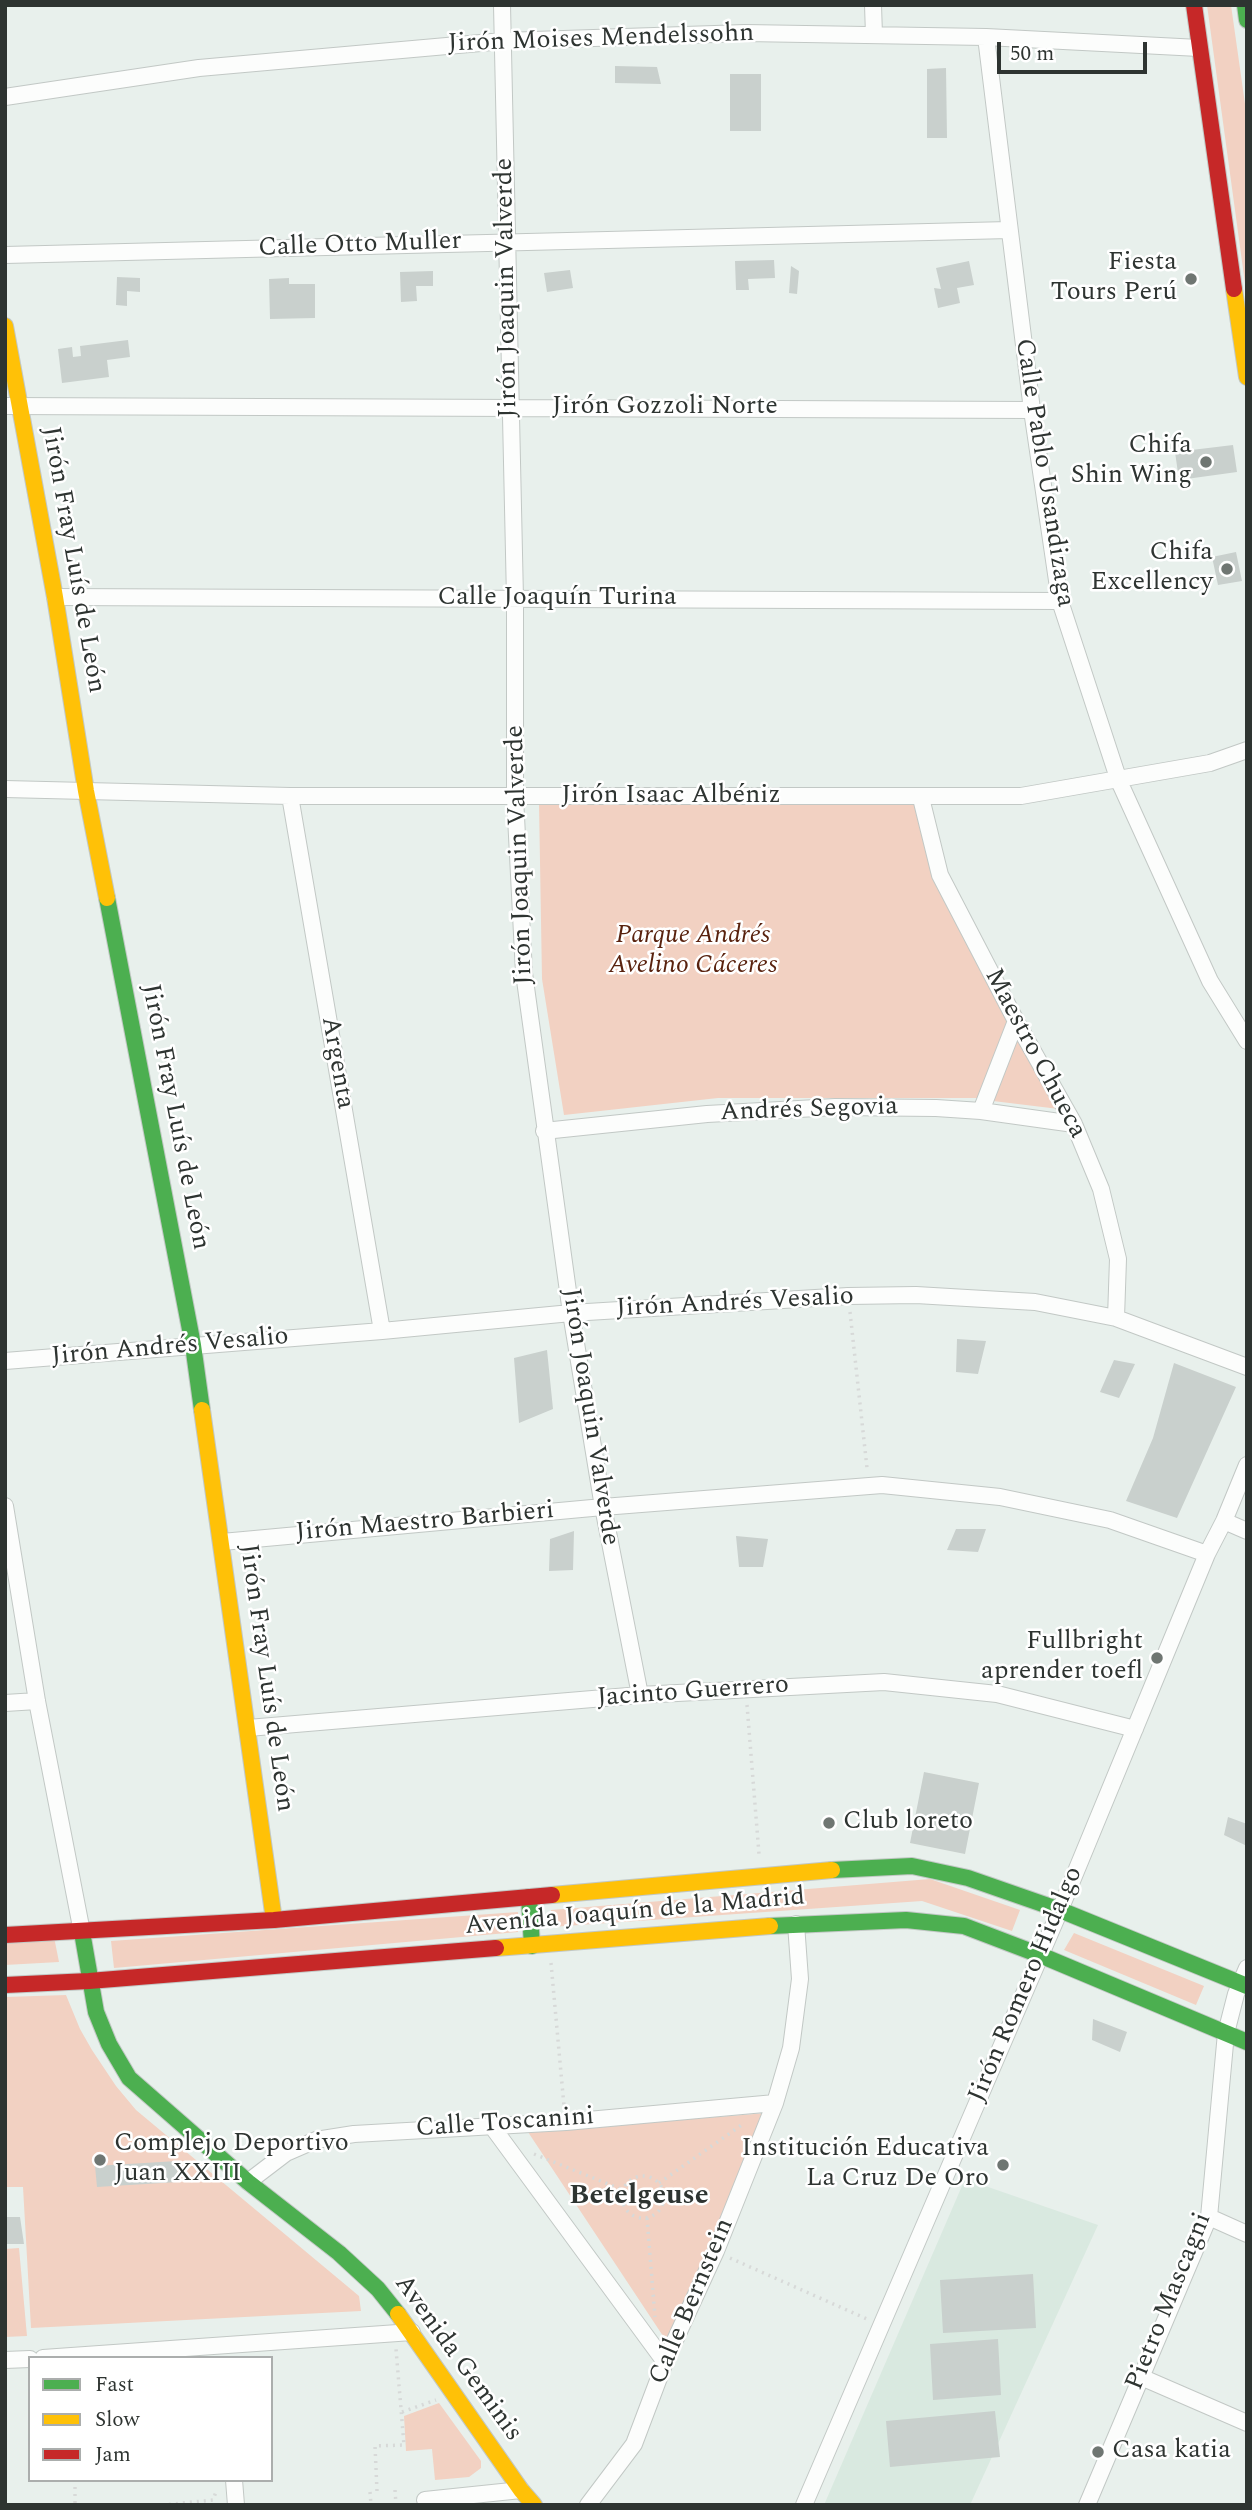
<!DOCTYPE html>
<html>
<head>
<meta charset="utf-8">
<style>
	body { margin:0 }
	#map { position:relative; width:1252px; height:2510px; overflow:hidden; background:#e8f0ec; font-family:Spectral,serif }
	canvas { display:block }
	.frame { position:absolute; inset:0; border:7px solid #2e3431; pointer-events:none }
	.legend { position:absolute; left:28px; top:2356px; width:245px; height:126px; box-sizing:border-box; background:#fff; border:2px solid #abaead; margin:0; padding:9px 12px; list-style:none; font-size:21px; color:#2e3431 }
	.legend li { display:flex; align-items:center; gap:14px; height:35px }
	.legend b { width:35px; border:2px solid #abaead }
	.scale { position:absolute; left:997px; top:42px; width:150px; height:32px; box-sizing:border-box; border:4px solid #2e3431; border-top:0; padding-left:9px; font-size:21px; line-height:24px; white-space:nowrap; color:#2e3431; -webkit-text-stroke:5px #fff; paint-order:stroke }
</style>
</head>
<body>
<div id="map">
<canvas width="1252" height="2510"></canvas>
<div class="frame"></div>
<ul class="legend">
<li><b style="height:9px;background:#4caf50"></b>Fast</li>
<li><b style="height:9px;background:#ffc107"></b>Slow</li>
<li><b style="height:9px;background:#c62828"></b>Jam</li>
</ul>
<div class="scale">50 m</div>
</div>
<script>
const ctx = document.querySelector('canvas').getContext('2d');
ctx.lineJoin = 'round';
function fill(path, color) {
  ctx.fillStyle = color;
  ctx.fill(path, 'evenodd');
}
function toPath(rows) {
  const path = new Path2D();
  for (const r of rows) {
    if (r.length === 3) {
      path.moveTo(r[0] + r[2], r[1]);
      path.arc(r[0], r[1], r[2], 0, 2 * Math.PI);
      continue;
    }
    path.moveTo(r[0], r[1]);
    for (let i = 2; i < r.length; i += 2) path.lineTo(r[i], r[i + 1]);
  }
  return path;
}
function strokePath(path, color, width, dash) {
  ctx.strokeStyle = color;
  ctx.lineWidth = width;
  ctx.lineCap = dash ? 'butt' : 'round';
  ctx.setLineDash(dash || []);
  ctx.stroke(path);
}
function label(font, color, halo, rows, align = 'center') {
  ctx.font = font + ' Spectral,serif';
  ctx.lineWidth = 5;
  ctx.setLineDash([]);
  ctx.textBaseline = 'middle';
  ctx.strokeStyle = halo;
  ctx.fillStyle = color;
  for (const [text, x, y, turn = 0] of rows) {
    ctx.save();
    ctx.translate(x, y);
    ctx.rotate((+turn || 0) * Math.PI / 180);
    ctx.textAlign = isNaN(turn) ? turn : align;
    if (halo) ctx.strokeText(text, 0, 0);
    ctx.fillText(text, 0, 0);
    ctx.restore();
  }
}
fill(toPath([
	[965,2179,1098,2225,970,2505,824,2505]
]), '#d9e9e0');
fill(toPath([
	[1207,5,1231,5,1247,118,1247,298],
	[539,803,915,804,1008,1021,979,1098,718,1098,564,1115,542,979],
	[1017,1033,1067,1110,993,1101],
	[930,1879,1020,1910,1012,1931,922,1901,551,1927,551,1910],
	[518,1912,518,1932,114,1968,111,1941],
	[1074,1933,1204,1986,1196,2005,1064,1950],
	[54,1937,59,1962,5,1965,5,1940],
	[66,1995,80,2029,92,2050,116,2086,136,2110,359,2296,361,2311,31,2328,23,2187,5,2187,5,1997],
	[767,2113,667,2342,528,2132],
	[19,2248,27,2336,5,2337,5,2249],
	[439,2403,481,2461,481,2468,469,2477,435,2480,432,2449,406,2451,404,2416]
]), '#f2d1c2');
fill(toPath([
	[615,66,657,67,661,84,615,83],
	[946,68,947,138,927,138,927,69],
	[730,74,761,74,761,131,730,131],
	[774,260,775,278,748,279,749,290,736,290,735,261],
	[969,261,974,285,957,288,960,303,938,308,934,288,941,289,936,268],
	[791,266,799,271,797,294,789,293],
	[570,270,573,288,547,292,544,273],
	[433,271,433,286,416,286,417,301,401,302,400,272],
	[117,277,140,278,140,292,127,291,127,306,116,305],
	[289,278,289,284,315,284,315,318,270,319,269,279],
	[128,340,130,357,107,360,109,377,62,383,58,349,72,347,73,357,81,356,80,346],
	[1233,445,1237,472,1179,480,1175,452],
	[1236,552,1242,581,1218,585,1212,557],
	[957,1339,986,1341,978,1374,956,1372],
	[547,1350,553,1409,519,1423,514,1358],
	[1114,1360,1135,1364,1119,1398,1100,1392],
	[1174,1363,1236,1387,1177,1518,1126,1501,1153,1438],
	[956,1529,986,1529,978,1552,947,1550],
	[574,1531,573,1570,549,1571,550,1539],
	[736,1536,768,1539,763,1567,739,1567],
	[924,1772,979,1783,965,1854,910,1843],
	[1228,1817,1247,1824,1247,1846,1224,1835],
	[1093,2019,1127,2032,1120,2052,1092,2040],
	[177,2161,178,2182,97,2187,95,2166],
	[5,2217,20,2217,24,2244,5,2244],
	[1033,2274,1036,2328,943,2333,940,2280],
	[998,2339,1001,2395,933,2400,930,2344],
	[995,2411,1000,2457,890,2467,886,2421]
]), '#c9d0cd');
const street = toPath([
	[502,5,515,599,515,797,524,973,571,1313,603,1507,640,1695],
	[873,5,874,35],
	[986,37,1032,410,1060,601,1119,781,1210,981,1247,1041],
	[5,97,199,68,503,41,745,33,986,37,1199,48],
	[5,255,1009,230],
	[5,406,1032,410],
	[55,597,1060,601],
	[5,789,290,796,1021,796,1210,763,1247,750],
	[290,796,382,1331],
	[921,798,940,875,1016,1021,1074,1124,1101,1189,1118,1259,1116,1318],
	[981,1111,1016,1021],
	[544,1131,707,1114,835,1107,936,1108,981,1111,1074,1124],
	[5,1361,382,1331,571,1313,848,1296,916,1295,1035,1302,1116,1318,1247,1367],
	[5,1506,37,1701,82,1932],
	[1224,1521,1247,1531],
	[222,1542,603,1507,882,1485,1000,1497,1110,1520,1207,1554],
	[5,1703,37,1701],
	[248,1728,640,1695,884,1682,997,1694,1135,1729],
	[491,2125,665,2362],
	[248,2182,286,2153,316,2140,354,2134,566,2122,775,2103],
	[1209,2217,1247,2234],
	[43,2358,412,2332],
	[5,2360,30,2359],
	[1141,2377,1247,2423],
	[234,2480,236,2505],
	[425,2500,521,2490],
	[588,2505,634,2444,665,2362,716,2251,775,2103,791,2048,800,1979,796,1924],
	[804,2505,1060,1910,1207,1554,1224,1521,1247,1465],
	[1087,2505,1209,2217,1226,2033,1236,1994,1247,1968]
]);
const fast = toPath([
	[1245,5,1247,20],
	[107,898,193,1345,202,1410],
	[832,1870,912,1866,968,1878,1060,1910,1247,1986],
	[529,1897,532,1946],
	[770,1926,906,1920,964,1926,1040,1955,1247,2042],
	[82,1932,96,2012,109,2044,129,2078,248,2182,339,2253,378,2289,398,2314]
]);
const slow = toPath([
	[1234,289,1247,377],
	[5,326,55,597,86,791,107,898],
	[202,1410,274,1920],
	[552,1895,832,1870],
	[496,1948,770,1926],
	[398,2314,521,2490,534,2505]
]);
const jam = toPath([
	[1194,5,1234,289],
	[5,1935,274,1920,552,1895],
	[5,1985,89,1981,496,1948]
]);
strokePath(street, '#c2c8c5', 18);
strokePath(fast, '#c2c8c5', 18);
strokePath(slow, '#c2c8c5', 18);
strokePath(jam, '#c2c8c5', 18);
strokePath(toPath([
	[850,1312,867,1468],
	[747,1705,759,1854],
	[551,1963,564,2106],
	[534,2154,623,2190],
	[643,2197,21],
	[659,2183,743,2124],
	[647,2218,655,2317],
	[730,2258,867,2319],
	[402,2412,436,2400],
	[75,2480,75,2505],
	[395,2490,396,2505],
	[377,2491,375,2446,404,2445,396,2349],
	[370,2492,371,2505],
	[162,2505,213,2500,217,2489]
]), '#d7d9d8', 3.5, [2, 5]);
strokePath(street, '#fcfdfc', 16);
strokePath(fast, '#4caf50', 16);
strokePath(slow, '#ffc107', 16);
strokePath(jam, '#c62828', 16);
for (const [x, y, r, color] of [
	[1191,279,7,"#6f7672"],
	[1206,462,7,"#6f7672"],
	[1227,569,7,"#6f7672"],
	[1157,1658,7,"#6f7672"],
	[829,1823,7,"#6f7672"],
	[100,2160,7,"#6f7672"],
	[1003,2165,7,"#6f7672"],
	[1098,2452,7,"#6f7672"]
]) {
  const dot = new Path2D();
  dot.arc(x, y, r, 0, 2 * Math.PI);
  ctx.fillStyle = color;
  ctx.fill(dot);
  strokePath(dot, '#fff', 2.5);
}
label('26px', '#2e3431', '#fff', [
	["Jirón Moises Mendelssohn",601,40,-2],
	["Calle Otto Muller",360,246,-2],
	["Jirón Joaquin Valverde",508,288,-91],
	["Jirón Gozzoli Norte",665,408],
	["Calle Pablo Usandizaga",1043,473,81],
	["Jirón Fray Luís de León",72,560,80],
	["Calle Joaquín Turina",557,599],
	["Jirón Isaac Albéniz",671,797],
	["Jirón Joaquin Valverde",521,855,-92],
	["Maestro Chueca",1034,1054,62],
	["Argenta",336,1063,80],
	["Andrés Segovia",809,1111,-2],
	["Jirón Fray Luís de León",174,1117,79],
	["Jirón Andrés Vesalio",735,1304,-3],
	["Jirón Andrés Vesalio",170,1348,-5],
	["Jirón Joaquin Valverde",589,1417,81],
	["Jirón Maestro Barbieri",425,1523,-5],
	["Jirón Fray Luís de León",265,1678,82],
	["Jacinto Guerrero",693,1693,-4],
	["Avenida Joaquín de la Madrid",635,1913,-5],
	["Jirón Romero Hidalgo",1027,1985,-67],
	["Calle Toscanini",505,2124,-4],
	["Calle Bernstein",693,2302,-67],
	["Pietro Mascagni",1170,2302,-68],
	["Avenida Geminis",457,2359,54]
]);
label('26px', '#2e3431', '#fff', [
	["Fiesta",1177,264],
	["Tours Perú",1177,294],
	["Chifa",1192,447],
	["Shin Wing",1192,477],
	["Chifa",1213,554],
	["Excellency",1213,584],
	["Fullbright",1143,1643],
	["aprender toefl",1143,1673],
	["Club loreto",843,1823,"left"],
	["Complejo Deportivo",114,2145,"left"],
	["Juan XXIII",114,2175,"left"],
	["Institución Educativa",989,2150],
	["La Cruz De Oro",989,2180],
	["Casa katia",1112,2452,"left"]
], 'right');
label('italic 26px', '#59220e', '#fff', [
	["Parque Andrés",693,937],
	["Avelino Cáceres",693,967]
]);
label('bold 28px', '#2e3431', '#fff', [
	["Betelgeuse",639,2198]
]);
</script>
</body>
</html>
